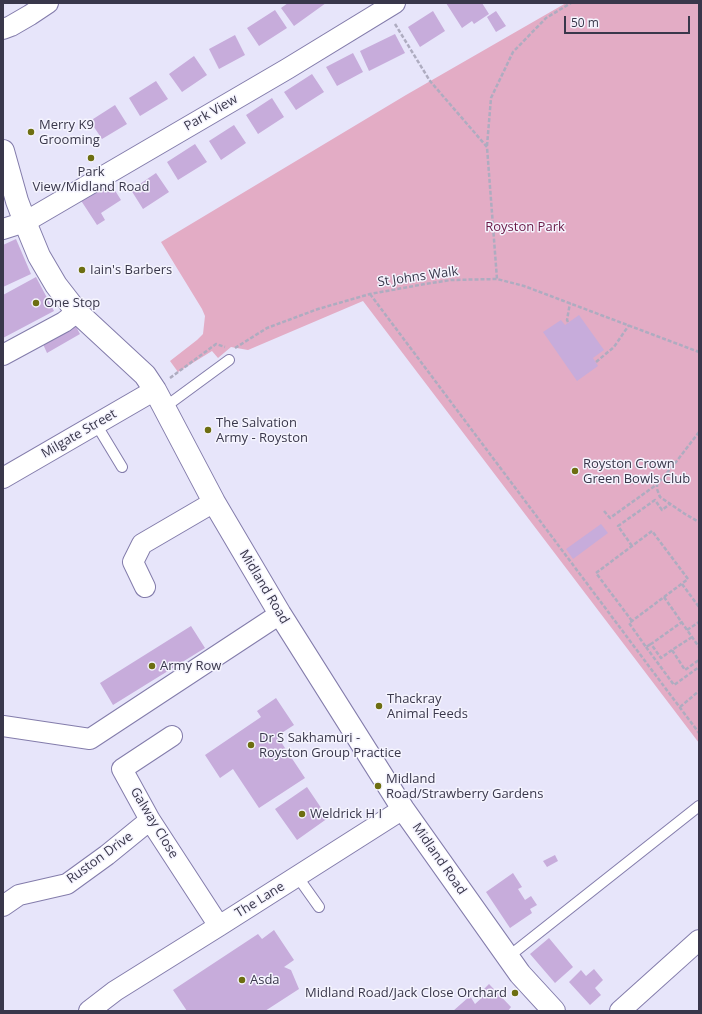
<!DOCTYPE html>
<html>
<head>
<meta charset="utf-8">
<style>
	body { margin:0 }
	#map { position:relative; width:702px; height:1014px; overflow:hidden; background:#e7e5fa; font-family:"Open Sans",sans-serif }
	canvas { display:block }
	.frame { position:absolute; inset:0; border:4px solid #39374b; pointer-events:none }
	.scale { position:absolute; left:564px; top:16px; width:126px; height:18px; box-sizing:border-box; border:2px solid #39374b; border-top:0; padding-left:5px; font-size:12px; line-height:14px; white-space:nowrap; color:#39374b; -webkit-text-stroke:3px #f5f4fe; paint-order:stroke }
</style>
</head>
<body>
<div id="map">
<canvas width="702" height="1014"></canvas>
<div class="frame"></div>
<div class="scale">50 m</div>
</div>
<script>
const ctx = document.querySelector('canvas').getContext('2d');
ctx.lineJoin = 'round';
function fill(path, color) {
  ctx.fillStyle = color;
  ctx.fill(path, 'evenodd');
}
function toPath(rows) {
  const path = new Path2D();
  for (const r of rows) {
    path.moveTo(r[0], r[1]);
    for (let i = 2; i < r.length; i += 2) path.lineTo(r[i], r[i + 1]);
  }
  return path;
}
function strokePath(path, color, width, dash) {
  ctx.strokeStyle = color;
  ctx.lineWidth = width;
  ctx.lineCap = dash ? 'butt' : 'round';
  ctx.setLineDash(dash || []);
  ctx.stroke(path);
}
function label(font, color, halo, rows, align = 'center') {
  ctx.font = font + ' "Open Sans",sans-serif';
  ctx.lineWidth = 3;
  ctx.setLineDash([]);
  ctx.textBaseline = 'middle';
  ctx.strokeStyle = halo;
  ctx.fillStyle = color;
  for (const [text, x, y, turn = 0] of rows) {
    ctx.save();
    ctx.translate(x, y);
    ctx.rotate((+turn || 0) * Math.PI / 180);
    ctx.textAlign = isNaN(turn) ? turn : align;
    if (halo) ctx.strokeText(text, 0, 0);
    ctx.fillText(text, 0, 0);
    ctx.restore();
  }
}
fill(toPath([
	[566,3,699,3,699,743,363,301,248,350,231,347,218,358,212,351,178,372,170,361,197,340,203,334,205,316,202,309,161,242,406,95]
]), '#e3acc5');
fill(toPath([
	[288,3,326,3,294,26,281,8],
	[446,3,482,3,489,14,474,24,472,21,462,28],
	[275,10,287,28,259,46,247,28],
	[433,11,445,31,420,47,408,27],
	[496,11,506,26,496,32,487,17],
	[395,34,405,53,369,71,360,51],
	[235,35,245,55,219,69,209,49],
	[353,53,363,72,337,86,326,67],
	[194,56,207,75,182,92,169,74],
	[312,74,324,92,296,110,284,92],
	[156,81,168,99,140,116,129,98],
	[272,98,284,117,258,134,246,115],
	[115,105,127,124,102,139,90,121],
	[234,125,246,143,221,160,209,141],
	[195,144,207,162,178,180,167,162],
	[156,173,169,192,143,209,131,190],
	[109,181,121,200,101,213,105,220,97,225,80,199],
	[16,239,31,274,3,287,3,245],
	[36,277,54,311,3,338,3,295],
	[579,315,604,350,593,358,598,366,577,381,543,332,561,320,565,325],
	[74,323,80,334,47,353,42,342],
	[601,524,608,533,573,559,566,549],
	[191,626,205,648,113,705,100,683],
	[276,698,294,725,277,736,305,778,259,808,233,769,220,778,205,755,261,717,257,711],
	[307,787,328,818,297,840,275,809],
	[555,855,558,861,547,867,543,861],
	[513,873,522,887,518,889,525,900,531,896,537,905,530,909,532,913,510,928,486,892],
	[274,930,294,960,284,967,291,970,299,989,265,1011,187,1011,173,990,258,934,262,939],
	[549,938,573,967,555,983,530,954],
	[594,969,603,980,595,988,601,995,590,1005,569,982,581,970,586,976],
	[489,984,511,1007,508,1011,453,1011,470,996,475,1004,485,995,481,992]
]), '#c7acdb');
const service = toPath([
	[165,407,229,360],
	[96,424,122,467],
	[297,876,319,907],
	[508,957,699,806]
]);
const minor = toPath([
	[3,29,11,26,30,15,48,3],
	[3,229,25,222,287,69,395,3],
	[3,355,64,322,77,312],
	[3,478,155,390],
	[145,587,133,562,142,544,214,502],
	[3,726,90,739,280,614],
	[172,736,122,769,150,820,219,926],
	[3,906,19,895,67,884,107,855,150,820],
	[89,1011,115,991,219,926,403,809],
	[620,1011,699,940]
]);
const secondary = toPath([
	[3,151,17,201,25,222,39,256,56,285,77,312,145,375,155,390,214,502,280,614,403,809,520,974,554,1011]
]);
strokePath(service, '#837cab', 12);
strokePath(minor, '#837cab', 22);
strokePath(secondary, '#837cab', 24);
strokePath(toPath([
	[395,24,430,81,487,147,497,279],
	[487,146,491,98,513,52,546,18,571,3],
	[370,294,699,733],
	[568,322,567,320,570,303],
	[235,348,267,328,318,309,370,294,425,284,451,280,497,279,524,286,699,352],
	[596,362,614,347,629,325],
	[170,378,216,344,225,347],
	[699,432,673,466,657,484,657,489,660,497,685,514,699,522],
	[604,511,610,518,656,485],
	[632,546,618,526,655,500,662,510,670,504],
	[682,584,699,607],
	[664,597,699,647],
	[632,621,596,573,652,531,688,579,632,621,629,623,646,647,651,644],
	[687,630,699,622],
	[692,637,672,650,685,670,699,660],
	[646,647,674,685,699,667],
	[672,650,661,658,651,644,682,622],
	[680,707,699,691]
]), '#aeacc0', 2.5, [4, 2]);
strokePath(service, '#fff', 10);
strokePath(minor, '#fff', 20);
strokePath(secondary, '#fff', 22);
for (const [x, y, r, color] of [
	[31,132,4,"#6d6e11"],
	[91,158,4,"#6d6e11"],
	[82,270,4,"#6d6e11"],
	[36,303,4,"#6d6e11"],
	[208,430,4,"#6d6e11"],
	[575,471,4,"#6d6e11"],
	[152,666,4,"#6d6e11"],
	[379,706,4,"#6d6e11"],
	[251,745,4,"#6d6e11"],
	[378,786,4,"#6d6e11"],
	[302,814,4,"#6d6e11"],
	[242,980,4,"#6d6e11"],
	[515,993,4,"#6d6e11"]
]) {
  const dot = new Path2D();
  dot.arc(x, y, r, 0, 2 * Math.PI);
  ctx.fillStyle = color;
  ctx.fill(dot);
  strokePath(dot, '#f5f4fe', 1.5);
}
label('13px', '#39374b', '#f5f4fe', [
	["Park View",211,113,-30],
	["St Johns Walk",418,277,-8],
	["Milgate Street",79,434,-30],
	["Midland Road",264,587,59],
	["Galway Close",154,823,59],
	["Ruston Drive",100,858,-36],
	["Midland Road",439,859,55],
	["The Lane",260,900,-32]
]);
label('13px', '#39374b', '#f5f4fe', [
	["Merry K9",39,125],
	["Grooming",39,140],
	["Park",91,172,"center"],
	["View/Midland Road",91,187,"center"],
	["Iain's Barbers",90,270],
	["One Stop",44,303],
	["The Salvation",216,423],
	["Army - Royston",216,438],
	["Royston Crown",583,464],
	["Green Bowls Club",583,479],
	["Army Row",160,666],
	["Thackray",387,699],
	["Animal Feeds",387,714],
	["Dr S Sakhamuri -",259,738],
	["Royston Group Practice",259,753],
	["Midland",386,779],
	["Road/Strawberry Gardens",386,794],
	["Weldrick H I",310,814],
	["Asda",250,980],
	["Midland Road/Jack Close Orchard",507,993,"right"]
], 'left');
label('13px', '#691946', '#f5f4fe', [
	["Royston Park",525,227]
]);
</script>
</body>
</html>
